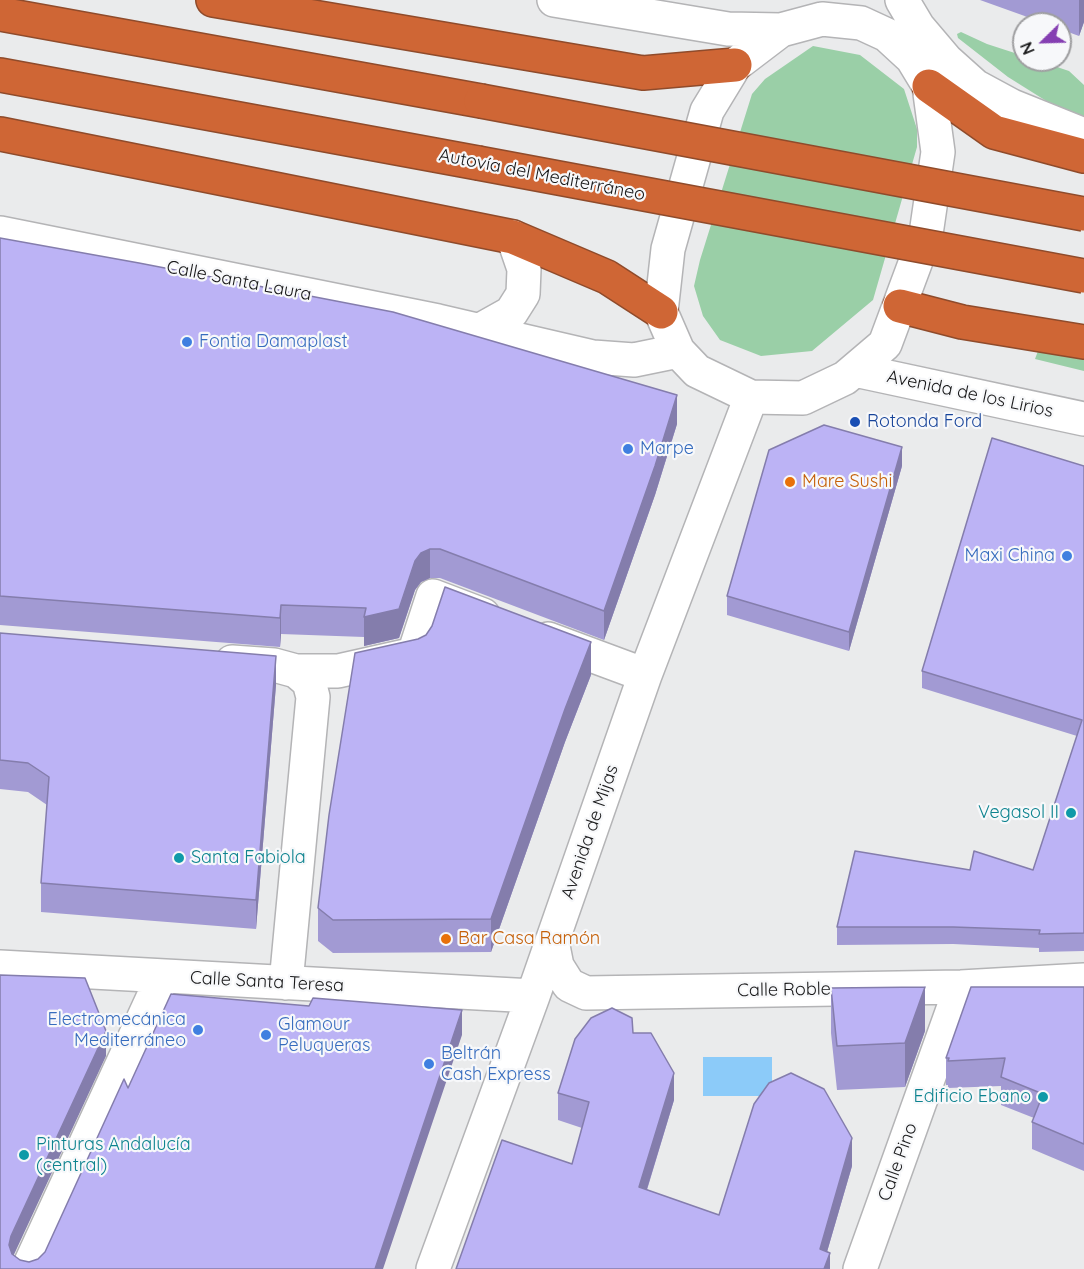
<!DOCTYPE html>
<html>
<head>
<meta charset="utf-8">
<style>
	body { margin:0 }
	#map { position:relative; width:1084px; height:1269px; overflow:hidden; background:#eaebec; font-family:Quicksand,sans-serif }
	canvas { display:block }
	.north { position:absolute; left:1012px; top:12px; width:60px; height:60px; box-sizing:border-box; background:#f7f8fa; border:2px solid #9e9ea0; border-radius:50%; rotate:247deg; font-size:16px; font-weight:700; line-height:24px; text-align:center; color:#181819 }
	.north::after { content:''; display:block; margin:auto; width:21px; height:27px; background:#853fb2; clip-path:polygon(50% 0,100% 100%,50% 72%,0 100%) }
</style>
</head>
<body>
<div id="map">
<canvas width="1084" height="1269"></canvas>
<div class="north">N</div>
</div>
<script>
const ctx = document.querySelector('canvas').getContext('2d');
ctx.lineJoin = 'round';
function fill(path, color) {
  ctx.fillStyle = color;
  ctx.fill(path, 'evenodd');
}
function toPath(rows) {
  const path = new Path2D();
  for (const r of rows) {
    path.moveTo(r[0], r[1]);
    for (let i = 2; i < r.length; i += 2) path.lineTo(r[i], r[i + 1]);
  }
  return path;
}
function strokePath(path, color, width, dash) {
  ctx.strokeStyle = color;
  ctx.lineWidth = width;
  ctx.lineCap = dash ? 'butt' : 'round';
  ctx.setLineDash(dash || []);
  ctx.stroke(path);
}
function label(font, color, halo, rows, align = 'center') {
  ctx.font = font + ' Quicksand,sans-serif';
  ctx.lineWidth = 4.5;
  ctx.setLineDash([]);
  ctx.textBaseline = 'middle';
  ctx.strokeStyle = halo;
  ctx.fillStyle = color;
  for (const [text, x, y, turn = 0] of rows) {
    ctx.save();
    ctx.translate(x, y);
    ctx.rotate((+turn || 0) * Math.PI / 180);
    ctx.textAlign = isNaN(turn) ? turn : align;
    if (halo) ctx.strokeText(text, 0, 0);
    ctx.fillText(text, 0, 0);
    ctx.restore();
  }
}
fill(toPath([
	[961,32,987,44,1024,56,1024,60,1036,60,1069,71,1084,85,1084,118,1059,109,1008,77,958,38,957,34],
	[813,46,860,55,904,89,917,129,917,147,873,300,812,351,761,356,720,340,703,316,694,286,700,260,752,94,765,79],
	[1038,351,1084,358,1084,371,1035,359]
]), '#9acfa7');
fill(toPath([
	[703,1057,772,1057,772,1096,703,1096]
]), '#8ccbf9');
const minor = toPath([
	[554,0,728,29,781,30],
	[902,0,918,27,946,60,975,86,1012,106,1084,135],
	[822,19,861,23,887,35,912,58,929,86,938,152,926,234,885,344,845,378,803,398,751,397,697,371,678,351,661,312,668,249,707,111,735,65,781,30,822,19],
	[0,233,438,321,593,357,634,360,678,351],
	[477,332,511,313,523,294,524,269,513,237],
	[855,370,1084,419],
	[548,639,645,675],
	[232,662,274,665,296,671,309,682,313,697,286,983],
	[296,671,338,671,414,654,433,596,483,615],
	[552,941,557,966,569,985,586,993,961,987,1084,980],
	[0,967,533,996],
	[28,1269,163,976],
	[433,1269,533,996,645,675,751,397],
	[860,1269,961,987]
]);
const highway = toPath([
	[213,0,643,73,735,65],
	[0,14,481,101],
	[0,75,478,163],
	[929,86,994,132,1084,156],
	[0,134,513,237,607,277,661,312],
	[900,306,962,322,1084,342]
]);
strokePath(minor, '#b4b4b6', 36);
strokePath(highway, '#8f4b2b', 36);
strokePath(minor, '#fff', 33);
strokePath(highway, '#cf6635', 33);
const highwayBridge = toPath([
	[481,101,1084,214],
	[478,163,1084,276]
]);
strokePath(highwayBridge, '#8f4b2b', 36, []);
strokePath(highwayBridge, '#cf6635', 33);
fill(toPath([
	[980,0,1084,0,1084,22,1079,36,1060,29,1060,24,1047,24],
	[0,238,677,424,655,495,604,640,440,578,430,578,421,582,415,590,399,638,364,646,364,637,281,634,280,647,0,625],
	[902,466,849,651,727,615,727,596],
	[1084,466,1084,951,1039,952,1039,948,953,944,837,945,837,927,970,870,1033,870,1077,736,922,688,922,671],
	[0,633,276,685,256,929,41,912,41,883,47,805,28,792,0,789],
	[591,675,565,742,491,952,333,953,318,941,318,908],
	[1084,987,1084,1171,1032,1149,1032,1122,1034,1118,1001,1105,1001,1086,948,1088,948,1085,946,1085,946,1058],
	[831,988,925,1031,905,1087,837,1090,831,1033],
	[633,1033,674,1100,647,1190,719,1215,852,1166,827,1252,830,1269,572,1164,582,1128,558,1120,558,1093]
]), '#a29ad3');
fill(toPath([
	[1079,0,1084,0,1084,22,1079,36],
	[677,395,677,424,655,495,604,640,604,611],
	[902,447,902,466,849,651,849,632],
	[430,549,430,578,421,582,415,590,399,638,364,646,364,617,415,561,421,553],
	[281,605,281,634,280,647,280,618],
	[591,642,591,675,565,742,491,952,491,919,565,709],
	[276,656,276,685,256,929,256,900],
	[925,987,925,1031,905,1087,905,1043],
	[462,1010,462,1035,383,1269,375,1269],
	[106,1031,106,1056,11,1261,9,1245,11,1236],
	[674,1073,674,1100,639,1215,639,1187],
	[852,1138,852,1166,822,1269,820,1249],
	[830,1253,830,1269,824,1269]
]), '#847dac');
const building = toPath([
	[0,238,139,263,393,312,677,395,655,466,604,611,440,549,430,549,421,553,415,561,399,609,364,617,366,608,281,605,280,618,0,596,0,238],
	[824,425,902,447,849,632,727,596,769,450,824,425],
	[992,438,1084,466,1084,933,1039,934,1040,930,953,927,837,927,855,851,970,870,974,851,1033,870,1082,720,922,671,992,438],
	[445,587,591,642,565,709,491,919,333,920,318,908,329,815,355,653,418,639,426,635,432,626,445,587],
	[0,633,276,656,256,900,41,883,49,777,28,763,0,760,0,633],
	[0,975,85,978,106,1031,11,1236,9,1245,12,1254,20,1260,29,1262,38,1259,45,1252,124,1079,128,1088,171,994,309,1006,313,998,462,1010,375,1269,0,1269,0,975],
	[925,987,905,1043,837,1046,831,988,925,987],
	[971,987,1084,987,1084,1144,1032,1122,1043,1094,1001,1077,1005,1058,948,1061,949,1058,946,1058,971,987],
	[612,1008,632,1018,633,1033,651,1033,674,1073,639,1187,719,1215,754,1104,769,1083,791,1073,824,1089,852,1138,820,1249,830,1253,824,1269,456,1269,502,1140,572,1164,589,1102,558,1093,575,1039,591,1018,612,1008]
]);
fill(building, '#bcb3f5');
strokePath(building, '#847dac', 1.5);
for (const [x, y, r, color] of [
	[187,342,6,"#3f7fe0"],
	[855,422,6,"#1a4fb4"],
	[628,449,6,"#3f7fe0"],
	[790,482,6,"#e8710a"],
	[1067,556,6,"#3f7fe0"],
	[1071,813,6,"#0f9aa8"],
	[179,858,6,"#0f9aa8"],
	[446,939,6,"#e8710a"],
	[198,1030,6,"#3f7fe0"],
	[266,1035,6,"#3f7fe0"],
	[429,1064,6,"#3f7fe0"],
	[1043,1097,6,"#0f9aa8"],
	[24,1155,6,"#0f9aa8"]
]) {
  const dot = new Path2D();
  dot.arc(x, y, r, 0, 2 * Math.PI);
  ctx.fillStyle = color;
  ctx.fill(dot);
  strokePath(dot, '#f7f8fa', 2);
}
label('18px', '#181819', '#f7f8fa', [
	["Autovía del Mediterráneo",542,175,11],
	["Calle Santa Laura",239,281,11],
	["Avenida de los Lirios",970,394,12],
	["Avenida de Mijas",590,832,-71],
	["Calle Santa Teresa",267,982,3],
	["Calle Roble",784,990,-1],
	["Calle Pino",898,1162,-70]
]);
label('18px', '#366cbe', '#f7f8fa', [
	["Fontia Damaplast",199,342],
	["Marpe",640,449],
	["Maxi China",1055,556,"right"],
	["Electromecánica",186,1020,"right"],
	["Mediterráneo",186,1041,"right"],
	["Glamour",278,1025],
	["Peluqueras",278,1046],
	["Beltrán",441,1054],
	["Cash Express",441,1075]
], 'left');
label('18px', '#164399', '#f7f8fa', [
	["Rotonda Ford",867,422]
], 'left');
label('18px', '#c56008', '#f7f8fa', [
	["Mare Sushi",802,482],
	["Bar Casa Ramón",458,939]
], 'left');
label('18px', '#0d838f', '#f7f8fa', [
	["Vegasol II",1059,813],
	["Santa Fabiola",191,858,"left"],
	["Edificio Ebano",1031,1097],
	["Pinturas Andalucía",36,1145,"left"],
	["(central)",36,1166,"left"]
], 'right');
</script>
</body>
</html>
